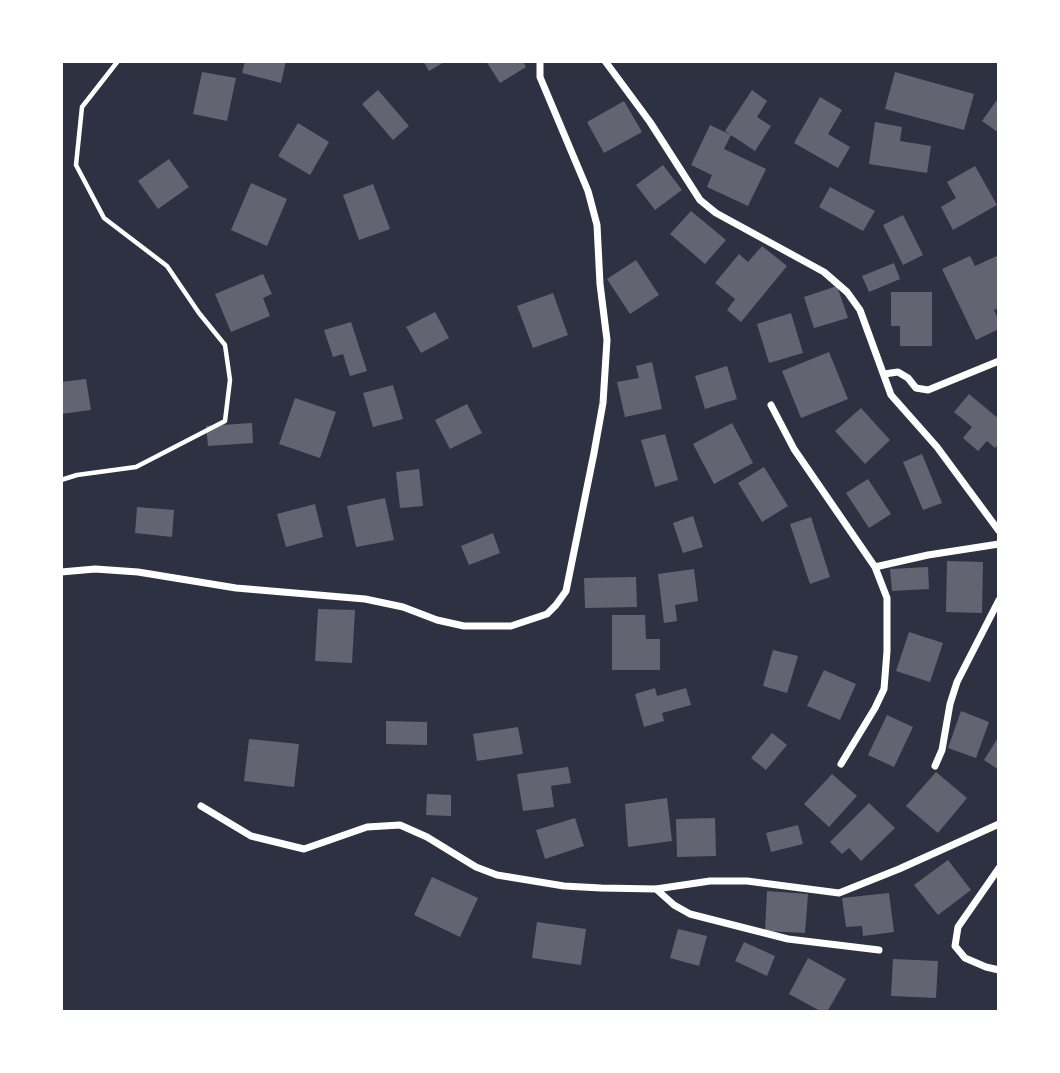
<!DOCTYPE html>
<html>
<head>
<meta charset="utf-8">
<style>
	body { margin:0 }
	#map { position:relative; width:1060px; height:1073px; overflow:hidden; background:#2d3142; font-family:"Fira Sans Condensed",sans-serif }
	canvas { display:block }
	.frame { position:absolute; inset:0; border:63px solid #fff; pointer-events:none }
</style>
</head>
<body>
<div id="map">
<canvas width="1060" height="1073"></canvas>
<div class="frame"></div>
</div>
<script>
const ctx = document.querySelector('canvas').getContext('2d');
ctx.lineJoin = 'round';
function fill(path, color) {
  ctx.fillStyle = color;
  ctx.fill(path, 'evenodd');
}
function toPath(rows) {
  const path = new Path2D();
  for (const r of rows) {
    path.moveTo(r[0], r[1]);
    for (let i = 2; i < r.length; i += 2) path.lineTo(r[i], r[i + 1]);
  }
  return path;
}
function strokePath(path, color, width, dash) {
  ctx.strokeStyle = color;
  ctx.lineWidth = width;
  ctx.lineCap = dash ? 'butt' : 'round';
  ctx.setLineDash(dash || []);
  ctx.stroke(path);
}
fill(toPath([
	[245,61,286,61,281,83,242,73],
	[423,61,446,61,429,71],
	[486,61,523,61,526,67,500,83],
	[202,72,236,78,227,121,193,114],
	[895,72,974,94,964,130,885,109],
	[378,90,409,126,393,140,362,104],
	[752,90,767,101,757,117,771,126,755,151,725,131],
	[820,97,842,110,828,134,850,147,838,168,794,143],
	[999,97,999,133,982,121],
	[624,101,642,132,604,153,587,122],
	[875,122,902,127,900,141,931,146,927,173,869,164],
	[298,123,329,142,310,175,278,156],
	[710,125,731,135,724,149,766,169,748,206,707,187,712,175,691,165],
	[169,159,189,187,158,209,138,181],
	[663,165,682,190,655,210,636,185],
	[975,166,997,205,953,230,941,207,956,198,947,182],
	[251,183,287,199,267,246,231,230],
	[373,184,390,229,359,240,343,195],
	[830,187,875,211,863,231,819,207],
	[691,211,726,240,705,264,670,234],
	[903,215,923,255,903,265,883,225],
	[762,246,787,266,741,322,727,310,735,299,715,283,739,254,748,262],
	[999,255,999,308,994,310,999,321,999,329,976,340,942,269,970,256,975,266],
	[636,260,659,295,630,314,607,279],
	[894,263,900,279,869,292,862,276],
	[263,274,272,294,263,298,270,316,231,332,215,294],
	[837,286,848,318,814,328,804,297],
	[891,292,932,292,932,346,900,346,900,326,891,326],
	[553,293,568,335,533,348,517,306],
	[435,312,449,338,421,353,406,327],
	[791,313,803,353,769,363,757,324],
	[351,322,367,371,350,376,343,354,333,357,324,330],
	[829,352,848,399,801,418,782,371],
	[652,362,662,409,625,417,617,382,639,378,636,366],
	[727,366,737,399,705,409,695,376],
	[86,379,91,410,61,414,61,382],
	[393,385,403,419,373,427,363,393],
	[969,394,999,419,999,444,995,448,987,441,978,451,963,438,972,427,954,412],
	[295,398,336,412,320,458,279,444],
	[467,404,482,433,450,449,435,420],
	[861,408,890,440,865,464,835,431],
	[252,423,253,443,208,446,206,426],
	[732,423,753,463,714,484,693,444],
	[665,434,678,480,655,487,641,440],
	[922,454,942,503,923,510,903,462],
	[764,467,788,506,762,522,738,483],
	[419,469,423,506,400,508,396,472],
	[868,479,891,514,869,528,846,493],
	[385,498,394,540,356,547,347,506],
	[315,504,323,537,286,547,277,514],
	[137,507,174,510,172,537,135,533],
	[693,516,703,547,683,553,673,523],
	[811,517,830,577,810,584,790,524],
	[493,533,500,553,469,565,461,546],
	[947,561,983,562,982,613,946,612],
	[928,567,929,589,892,591,890,569],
	[694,569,698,601,675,605,677,621,664,623,658,574],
	[636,577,637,607,585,608,584,578],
	[318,609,355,610,352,663,315,661],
	[612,615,645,615,646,639,660,639,660,670,612,670],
	[909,632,943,643,930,682,896,671],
	[773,650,798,656,787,693,763,686],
	[824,670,856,684,840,720,807,706],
	[655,688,657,696,686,688,691,705,662,713,664,721,644,727,635,694],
	[961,711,989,722,976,758,948,748],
	[887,715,913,727,894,767,868,755],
	[386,721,427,722,427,745,386,744],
	[518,727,523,754,477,761,473,734],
	[772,733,787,745,766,770,751,758],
	[999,736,999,770,984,760],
	[249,739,299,744,294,787,244,781],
	[568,767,571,783,551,786,554,807,523,811,517,774],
	[936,772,967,798,938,833,906,806],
	[832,774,857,796,829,827,804,804],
	[427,794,451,795,451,816,426,815],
	[667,798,672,841,628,847,625,804],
	[869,803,895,828,861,861,849,848,842,854,830,842],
	[575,818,584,846,545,859,536,830],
	[715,818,716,856,677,857,676,819],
	[798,825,803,844,771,852,766,833],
	[948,860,971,890,938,915,914,885],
	[432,877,478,898,460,937,414,915],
	[767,891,808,894,805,933,765,931],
	[889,893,894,932,863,936,862,926,846,927,842,898],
	[537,922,586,929,581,965,532,958],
	[678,929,707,936,699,966,670,958],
	[744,942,775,956,767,976,735,961],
	[808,958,846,979,827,1012,822,1012,789,994],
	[893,959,938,961,936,998,891,996]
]), '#626471');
strokePath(toPath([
	[61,480,77,475,136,467,225,421,230,380,225,345,199,313,167,266,104,218,76,165,82,107,118,61]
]), '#fff', 4.5);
strokePath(toPath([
	[605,61,650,122,700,200,716,213,824,272,847,292,860,310,891,395,937,447,999,531],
	[884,374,898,372,908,378,916,388,928,390,999,361],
	[771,405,794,449,875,567,887,598,887,651,884,689,875,708,841,764],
	[875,567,928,555,999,544],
	[61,572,95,569,138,572,236,588,365,599,403,607,437,620,464,626,511,626,547,614,556,605,566,591,594,453,603,403,607,340,600,284,597,225,588,191,540,77,540,61],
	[935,766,942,750,950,704,957,682,999,600],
	[201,806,251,836,304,849,367,827,400,825,427,837,476,867,497,875,564,886,601,888,656,889,710,881,747,881,839,893,899,869,999,824],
	[999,868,958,927,955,946,965,958,986,967,999,970],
	[656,889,674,905,690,914,788,939,879,950]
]), '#fff', 7);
</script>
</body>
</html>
